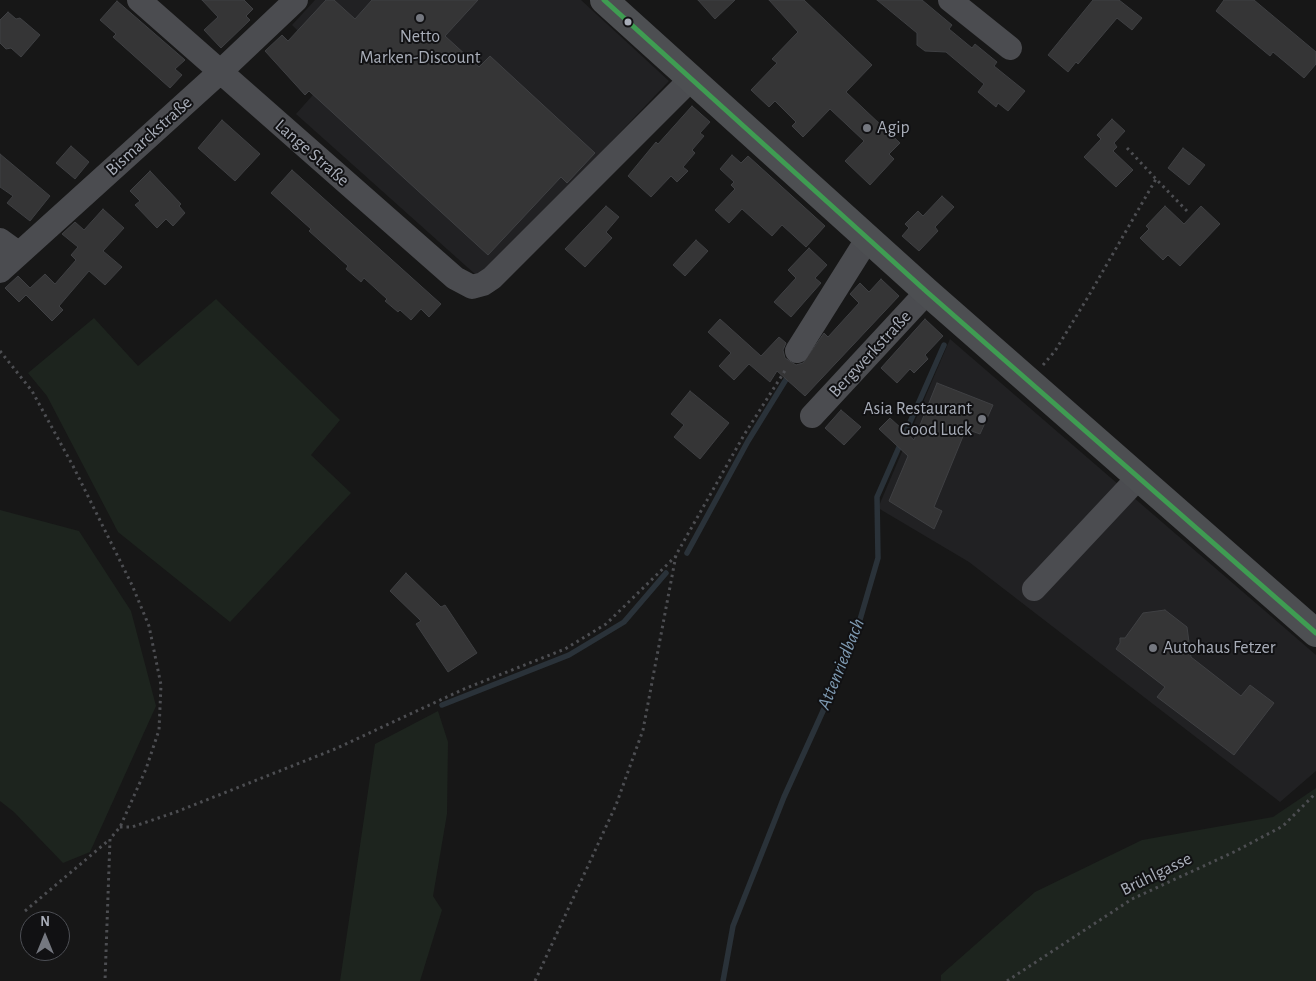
<!DOCTYPE html>
<html>
<head>
<meta charset="utf-8">
<style>
	body { margin:0 }
	#map { position:relative; width:1316px; height:981px; overflow:hidden; background:#171717; font-family:"Alegreya Sans",sans-serif }
	canvas { display:block }
	.north { position:absolute; left:20px; top:911px; width:50px; height:50px; box-sizing:border-box; background:#111113; border:1px solid #4d4f55; border-radius:50%; rotate:0deg; font-size:14px; font-weight:700; line-height:20px; text-align:center; color:#a8adb8 }
	.north::after { content:''; display:block; margin:auto; width:18px; height:22px; background:#757880; clip-path:polygon(50% 0,100% 100%,50% 72%,0 100%) }
</style>
</head>
<body>
<div id="map">
<canvas width="1316" height="981"></canvas>
<div class="north">N</div>
</div>
<script>
const ctx = document.querySelector('canvas').getContext('2d');
ctx.lineJoin = 'round';
function fill(path, color) {
  ctx.fillStyle = color;
  ctx.fill(path, 'evenodd');
}
function toPath(rows) {
  const path = new Path2D();
  for (const r of rows) {
    path.moveTo(r[0], r[1]);
    for (let i = 2; i < r.length; i += 2) path.lineTo(r[i], r[i + 1]);
  }
  return path;
}
function strokePath(path, color, width, dash) {
  ctx.strokeStyle = color;
  ctx.lineWidth = width;
  ctx.lineCap = dash ? 'butt' : 'round';
  ctx.setLineDash(dash || []);
  ctx.stroke(path);
}
function label(font, color, halo, rows, align = 'center') {
  ctx.font = font + ' "Alegreya Sans",sans-serif';
  ctx.lineWidth = 4;
  ctx.setLineDash([]);
  ctx.textBaseline = 'middle';
  ctx.strokeStyle = halo;
  ctx.fillStyle = color;
  for (const [text, x, y, turn = 0] of rows) {
    ctx.save();
    ctx.translate(x, y);
    ctx.rotate((+turn || 0) * Math.PI / 180);
    ctx.textAlign = isNaN(turn) ? turn : align;
    if (halo) ctx.strokeText(text, 0, 0);
    ctx.fillText(text, 0, 0);
    ctx.restore();
  }
}
fill(toPath([
	[315,0,581,0,669,81,493,266,476,275,296,114,336,69,292,25],
	[950,339,1316,655,1316,771,1280,802,969,562,878,508]
]), '#212123');
fill(toPath([
	[216,299,340,420,311,455,351,493,230,622,118,532,47,396,28,373,94,318,138,366],
	[0,510,79,531,131,611,156,706,90,852,63,863,14,812,0,801],
	[438,711,448,742,447,814,433,896,442,910,420,981,340,981,375,744],
	[1316,788,1316,981,941,981,941,975,1035,892,1142,840,1273,817]
]), '#1d241e');
strokePath(toPath([
	[687,553,748,441,790,373],
	[442,705,569,655,624,622,666,573],
	[723,981,733,926,784,797,852,647,878,558,877,497,944,345]
]), '#2a3239', 5.5);
const building = toPath([
	[202,0,244,0,253,9,246,16,250,20,221,48,204,30,218,17,202,0],
	[326,0,334,0,355,19,372,0,478,0,445,36,479,67,490,56,595,153,567,183,561,177,488,255,309,91,305,95,265,51,282,35,288,41,326,0],
	[698,0,735,0,715,19,698,0],
	[769,0,804,0,872,65,846,92,900,143,889,154,894,159,870,185,845,161,864,141,830,109,803,137,792,126,796,122,775,101,769,107,751,90,777,63,772,59,798,32,769,0],
	[877,0,922,0,952,25,949,29,972,48,975,44,997,62,994,66,1025,91,1008,111,998,103,996,107,978,92,984,84,946,52,925,51,917,45,917,33,877,0],
	[1093,0,1119,0,1142,18,1132,30,1117,18,1078,64,1076,62,1068,72,1048,55,1093,0],
	[1224,0,1254,0,1316,52,1316,64,1304,78,1273,52,1270,56,1216,11,1224,0],
	[117,1,185,60,175,69,182,75,170,88,113,37,116,34,100,20,117,1],
	[8,12,16,19,20,18,40,35,21,57,11,48,6,49,0,43,0,20,8,12],
	[692,106,710,122,700,133,704,136,692,150,695,153,683,167,688,171,677,182,671,176,651,197,628,176,656,142,658,144,692,106],
	[1112,119,1125,131,1114,143,1117,147,1113,151,1133,170,1116,187,1084,157,1101,139,1097,135,1112,119],
	[222,120,260,154,235,181,198,148,222,120],
	[71,146,89,162,75,179,56,163,71,146],
	[1183,148,1205,165,1189,185,1168,168,1183,148],
	[0,154,50,196,30,221,7,203,13,196,0,187,0,154],
	[732,155,741,163,748,156,825,226,806,247,782,225,772,236,742,209,729,223,715,210,735,189,731,185,734,182,720,169,732,155],
	[292,170,441,304,429,317,421,309,411,320,400,310,398,312,385,301,387,299,364,278,361,282,346,269,348,266,309,231,311,229,271,193,292,170],
	[150,171,181,204,179,206,185,213,173,226,166,219,157,228,135,205,140,201,130,191,150,171],
	[942,196,954,207,935,227,938,231,919,251,902,236,909,228,905,224,918,211,923,216,942,196],
	[606,206,619,217,606,232,612,238,585,267,565,249,606,206],
	[1165,206,1184,224,1201,206,1220,224,1180,266,1168,255,1163,260,1140,238,1149,229,1146,226,1165,206],
	[103,209,124,228,103,251,122,267,105,285,89,271,59,306,63,310,52,321,26,295,19,302,5,288,18,276,30,288,45,274,55,284,76,260,71,255,78,247,62,234,75,222,84,230,103,209],
	[696,240,708,251,685,276,673,265,696,240],
	[809,248,827,265,815,278,821,283,791,317,774,302,796,278,788,270,809,248],
	[881,279,899,296,805,396,777,371,770,382,749,364,734,380,719,366,731,353,708,332,720,319,761,356,779,337,786,343,783,350,785,358,796,365,803,363,824,333,828,337,859,303,850,294,860,283,869,292,881,279],
	[925,319,943,336,925,355,928,359,914,373,910,369,897,383,881,368,925,319],
	[937,383,993,405,980,434,966,429,934,507,942,511,934,529,889,501,908,456,879,429,890,418,914,440,937,383],
	[690,391,729,423,700,459,674,437,684,425,671,414,690,391],
	[841,410,861,427,844,445,825,428,841,410],
	[406,573,441,607,445,605,477,653,448,672,416,624,421,621,390,591,406,573],
	[1165,610,1187,627,1191,657,1241,696,1250,685,1274,703,1234,755,1157,697,1165,687,1116,649,1120,643,1120,638,1125,638,1143,613,1165,610]
]);
fill(building, '#353536');
strokePath(building, '#3f4043', 1);
strokePath(toPath([
	[1127,148,1156,179],
	[0,351,32,391,73,466,132,585,149,626,161,685,159,730,146,769,120,827,110,839,105,981],
	[1043,365,1055,351,1088,297,1156,179,1187,211],
	[120,827,132,827,176,812,335,749,464,689,565,649,606,624,676,556],
	[25,911,109,840],
	[535,981,616,805,643,730,676,555,744,435,786,369],
	[1007,981,1132,899,1234,852,1283,826,1316,793]
]), '#4d4e52', 3, [2.5, 4]);
strokePath(toPath([
	[139,0,455,278,472,287,483,284,492,278,691,79],
	[950,0,1010,48],
	[0,240,18,253],
	[0,271,220,72,296,0],
	[797,351,868,238],
	[812,416,927,292],
	[1034,589,1139,477]
]), '#4b4c50', 24);
strokePath(toPath([
	[604,0,927,292,1316,633]
]), '#4d4f52', 28);
strokePath(toPath([
	[604,0,927,292,1316,633]
]), '#3f9c52', 5);
for (const [x, y, r, color] of [
	[420,18,5,"#757880"],
	[628,22,4.5,"#a8adb8"],
	[867,128,5,"#757880"],
	[982,419,5,"#757880"],
	[1153,648,5,"#757880"]
]) {
  const dot = new Path2D();
  dot.arc(x, y, r, 0, 2 * Math.PI);
  ctx.fillStyle = color;
  ctx.fill(dot);
  strokePath(dot, '#111113', 2);
}
label('18px', '#a8adb8', '#111113', [
	["Netto",420,37,"center"],
	["Marken-Discount",420,58,"center"],
	["Agip",877,128],
	["Asia Restaurant",972,409,"right"],
	["Good Luck",972,430,"right"],
	["Autohaus Fetzer",1163,648]
], 'left');
label('18px', '#a8adb8', '#111113', [
	["Bismarckstraße",149,136,-42],
	["Lange Straße",312,153,41],
	["Bergwerkstraße",870,354,-47],
	["Brühlgasse",1156,874,-26]
]);
label('italic 19px', '#7f9bb3', '#111113', [
	["Attenriedbach",841,664,-68]
]);
</script>
</body>
</html>
